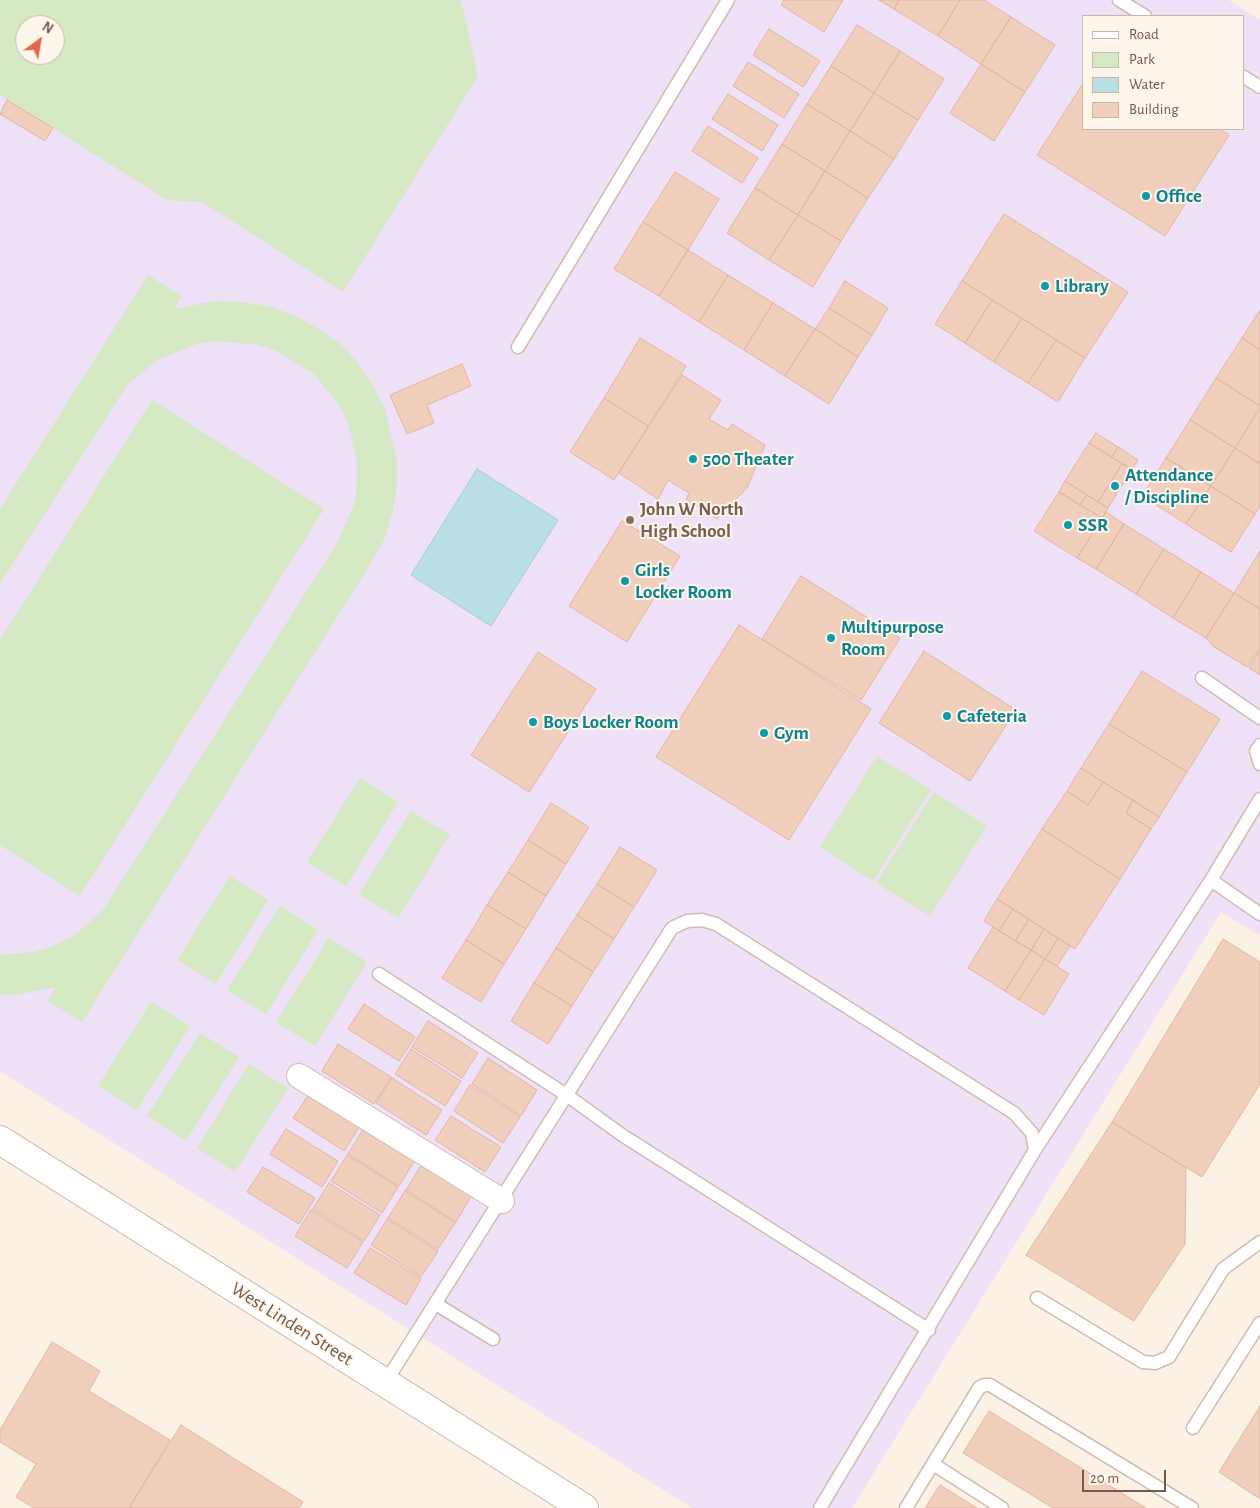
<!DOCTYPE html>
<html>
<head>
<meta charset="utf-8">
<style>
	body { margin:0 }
	#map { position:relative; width:1260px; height:1508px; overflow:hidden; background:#fbf2e5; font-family:"Alegreya Sans",sans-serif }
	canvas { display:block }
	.legend { position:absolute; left:1082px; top:15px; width:162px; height:115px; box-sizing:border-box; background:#fef6eb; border:1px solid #c6b7ab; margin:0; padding:6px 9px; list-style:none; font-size:15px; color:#73584b }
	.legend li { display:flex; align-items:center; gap:10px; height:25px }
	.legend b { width:25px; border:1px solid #c6b7ab }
	.north { position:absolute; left:15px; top:15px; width:50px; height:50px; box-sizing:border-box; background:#fef6eb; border:1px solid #c6b7ab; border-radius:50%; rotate:32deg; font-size:14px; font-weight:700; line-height:20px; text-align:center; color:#73584b }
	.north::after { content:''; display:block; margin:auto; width:18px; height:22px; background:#e16a4e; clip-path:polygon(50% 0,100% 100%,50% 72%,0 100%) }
	.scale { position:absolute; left:1082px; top:1470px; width:84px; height:22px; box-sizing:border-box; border:2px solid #73584b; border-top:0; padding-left:6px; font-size:15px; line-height:18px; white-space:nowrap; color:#73584b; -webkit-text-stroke:4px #fef6eb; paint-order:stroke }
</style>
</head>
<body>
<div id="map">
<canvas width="1260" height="1508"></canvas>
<ul class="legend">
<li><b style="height:6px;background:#fff"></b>Road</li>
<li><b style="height:14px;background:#d4e9c4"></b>Park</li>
<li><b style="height:14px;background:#badfe4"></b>Water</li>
<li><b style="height:14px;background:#f0d0bd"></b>Building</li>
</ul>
<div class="north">N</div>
<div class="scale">20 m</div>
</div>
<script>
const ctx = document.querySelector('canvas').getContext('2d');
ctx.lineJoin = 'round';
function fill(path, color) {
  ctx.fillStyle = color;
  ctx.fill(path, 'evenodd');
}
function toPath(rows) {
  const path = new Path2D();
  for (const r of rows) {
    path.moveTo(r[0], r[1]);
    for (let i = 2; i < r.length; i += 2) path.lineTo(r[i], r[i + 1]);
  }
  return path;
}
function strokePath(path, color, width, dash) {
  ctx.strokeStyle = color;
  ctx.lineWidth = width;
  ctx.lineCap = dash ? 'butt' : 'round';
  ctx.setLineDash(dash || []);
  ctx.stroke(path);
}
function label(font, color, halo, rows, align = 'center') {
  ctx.font = font + ' "Alegreya Sans",sans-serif';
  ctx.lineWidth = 4;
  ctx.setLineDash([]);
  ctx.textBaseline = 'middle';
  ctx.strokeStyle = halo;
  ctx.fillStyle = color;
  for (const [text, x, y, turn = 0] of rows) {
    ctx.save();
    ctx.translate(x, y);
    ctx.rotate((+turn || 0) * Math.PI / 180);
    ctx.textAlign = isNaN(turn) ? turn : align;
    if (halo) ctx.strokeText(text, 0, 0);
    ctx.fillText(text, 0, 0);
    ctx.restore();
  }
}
fill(toPath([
	[0,0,1229,0,1260,20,1260,936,1221,912,852,1508,692,1508,0,1071],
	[1084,16,1244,16,1244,129,1084,129],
	[25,25,55,25,55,55,25,55]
]), '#efe1f8');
fill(toPath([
	[0,0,461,0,478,76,343,292,202,202,167,200,0,95],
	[25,25,55,25,55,55,25,55],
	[148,275,181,296,174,309,215,301,242,302,268,306,294,315,317,328,339,343,358,363,373,385,385,409,397,461,397,488,392,514,384,540,371,563,82,1022,48,1001,56,987,16,995,0,995,0,955,34,952,53,946,72,937,103,910,338,542,354,504,357,484,357,463,348,423,339,405,313,373,278,352,258,345,217,341,197,344,159,359,127,385,0,584,0,509],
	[152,400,324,509,80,896,0,845,0,640],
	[877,756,931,790,873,881,820,847],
	[360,778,398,802,346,886,307,862],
	[934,792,987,826,930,916,876,883],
	[411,811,450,835,398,918,359,894],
	[230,876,268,900,216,984,177,960],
	[280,906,318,930,266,1014,227,990],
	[329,938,367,962,315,1046,276,1022],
	[151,1002,190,1026,137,1110,98,1086],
	[200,1033,239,1057,186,1141,147,1116],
	[249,1064,288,1088,235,1172,197,1148]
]), '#d4e9c4');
const water = toPath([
	[477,469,558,520,491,626,411,575,477,469]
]);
fill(water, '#badfe4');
strokePath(water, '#a0cfd6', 1);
const building = toPath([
	[784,0,843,0,824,32,781,5,784,0],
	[879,0,899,0,894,9,879,0],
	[899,0,960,0,938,36,894,9,899,0],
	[960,0,984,0,1011,17,981,64,938,36,960,0],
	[1011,17,1055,45,1025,92,981,64,1011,17],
	[857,25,900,51,874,93,831,66,857,25],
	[769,29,820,61,803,87,753,55,769,29],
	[900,51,944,79,918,120,874,93,900,51],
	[748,62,799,94,784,118,733,86,748,62],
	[981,64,1025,92,994,141,950,113,981,64],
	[831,66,874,93,850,131,807,104,831,66],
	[1084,82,1084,129,1219,129,1229,135,1165,236,1037,155,1084,82],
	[874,93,918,120,894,159,850,131,874,93],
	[728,94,778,125,762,151,712,119,728,94],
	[7,100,53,128,45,141,0,114,7,100],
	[807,104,850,131,825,171,782,144,807,104],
	[708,126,758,158,742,183,692,151,708,126],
	[850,131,894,159,868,198,825,171,850,131],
	[782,144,825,171,798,215,755,188,782,144],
	[825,171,868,198,841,241,798,215,825,171],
	[675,172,719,199,688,250,643,222,675,172],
	[755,188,798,215,769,260,727,233,755,188],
	[1004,214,1128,292,1085,358,962,281,1004,214],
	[798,215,841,241,813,287,769,260,798,215],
	[643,222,688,250,659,296,614,269,643,222],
	[688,250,728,275,699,322,659,296,688,250],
	[728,275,773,303,744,350,699,322,728,275],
	[845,281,888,308,872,335,829,308,845,281],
	[962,281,992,300,965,343,935,324,962,281],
	[992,300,1022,318,994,362,965,343,992,300],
	[773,303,815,329,785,376,744,350,773,303],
	[829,308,872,335,858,357,815,329,829,308],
	[1260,310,1260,350,1242,338,1260,310],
	[1022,318,1056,340,1028,383,994,362,1022,318],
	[815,329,858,357,829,404,785,376,815,329],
	[640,338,686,366,648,426,604,398,640,338],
	[1242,338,1260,350,1260,406,1216,378,1242,338],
	[1056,340,1085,358,1058,402,1028,383,1056,340],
	[462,364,471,386,427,405,434,423,407,434,390,395,462,364],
	[682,375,721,400,709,419,728,430,732,424,765,445,747,488,717,519,686,499,689,493,668,480,658,499,619,473,682,375],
	[1216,378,1260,406,1235,448,1190,420,1216,378],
	[604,398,648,426,614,480,570,452,604,398],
	[1260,409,1260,464,1235,448,1260,409],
	[1190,420,1235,448,1211,486,1166,458,1190,420],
	[1096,433,1118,447,1112,457,1089,443,1096,433],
	[1089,443,1122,464,1098,502,1065,481,1089,443],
	[1118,447,1138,460,1132,469,1112,457,1118,447],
	[1235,448,1260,464,1260,507,1255,514,1211,486,1235,448],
	[1166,458,1211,486,1186,524,1142,496,1166,458],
	[1122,464,1132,469,1108,508,1098,502,1122,464],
	[1065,481,1087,495,1080,505,1059,492,1065,481],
	[1211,486,1255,514,1231,552,1186,524,1211,486],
	[1059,492,1102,518,1077,558,1034,531,1059,492],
	[1087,495,1108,508,1102,518,1080,505,1087,495],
	[1106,512,1124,524,1096,569,1077,558,1106,512],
	[622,521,680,556,627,642,569,606,622,521],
	[1124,524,1164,549,1136,594,1096,569,1124,524],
	[1164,549,1201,572,1173,618,1136,594,1164,549],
	[1260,551,1260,609,1234,593,1260,551],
	[1201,572,1234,593,1206,638,1173,618,1201,572],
	[801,576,900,638,861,700,762,639,801,576],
	[1234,593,1260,609,1260,648,1247,667,1214,647,1206,638,1234,593],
	[739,625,871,709,789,840,656,757,739,625],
	[1260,650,1260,675,1249,668,1260,650],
	[924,651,1016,710,970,781,879,723,924,651],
	[538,652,596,689,529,792,471,755,538,652],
	[1142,671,1220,719,1187,772,1109,724,1142,671],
	[1109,724,1187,772,1159,817,1081,768,1109,724],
	[1081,768,1103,782,1088,805,1067,791,1081,768],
	[1103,782,1133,800,1126,813,1151,829,1120,879,1042,829,1067,791,1088,805,1103,782],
	[1133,800,1159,817,1151,829,1126,813,1133,800],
	[551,803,589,827,566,864,528,840,551,803],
	[1042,829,1120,879,1075,949,997,899,1042,829],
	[528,840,566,864,546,896,508,872,528,840],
	[620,847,657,870,634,907,597,884,620,847],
	[508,872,546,896,526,929,487,905,508,872],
	[597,884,634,907,614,939,577,915,597,884],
	[997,899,1013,909,999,931,984,921,997,899],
	[487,905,526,929,504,964,466,940,487,905],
	[1013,909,1029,919,1015,941,999,931,1013,909],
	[577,915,614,939,593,972,556,948,577,915],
	[1029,919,1044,929,1031,950,1015,941,1029,919],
	[993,927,1031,950,1005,991,968,968,993,927],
	[1044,929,1058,938,1045,959,1031,950,1044,929],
	[1058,938,1070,946,1057,966,1045,959,1058,938],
	[1223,939,1260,962,1260,1084,1202,1177,1112,1122,1223,939],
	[466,940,504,964,481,1002,442,978,466,940],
	[556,948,593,972,572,1006,534,983,556,948],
	[1031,950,1045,959,1019,1000,1005,991,1031,950],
	[1045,959,1069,974,1044,1015,1019,1000,1045,959],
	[534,983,572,1006,548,1044,511,1021,534,983],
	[364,1004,415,1037,399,1061,348,1029,364,1004],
	[428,1021,478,1053,462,1078,412,1047,428,1021],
	[338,1044,391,1077,374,1104,322,1071,338,1044],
	[411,1049,461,1081,445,1106,395,1074,411,1049],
	[488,1058,537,1090,521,1116,472,1084,488,1058],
	[392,1078,442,1110,426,1135,376,1103,392,1078],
	[470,1085,520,1117,503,1143,454,1111,470,1085],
	[309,1094,360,1126,344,1151,293,1118,309,1094],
	[451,1116,501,1147,485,1172,435,1140,451,1116],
	[1112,1122,1186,1168,1185,1244,1134,1321,1026,1255,1112,1122],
	[364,1128,415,1160,399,1186,348,1154,364,1128],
	[286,1129,338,1161,322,1187,270,1154,286,1129],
	[347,1155,398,1187,382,1213,331,1181,347,1155],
	[422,1164,472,1195,456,1222,406,1190,422,1164],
	[263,1167,315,1198,299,1224,247,1192,263,1167],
	[329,1183,380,1215,364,1241,313,1209,329,1183],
	[405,1191,455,1223,438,1249,388,1218,405,1191],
	[311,1210,363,1242,347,1268,295,1236,311,1210],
	[387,1219,438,1251,421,1277,371,1245,387,1219],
	[370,1248,421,1279,406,1305,354,1273,370,1248],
	[52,1342,100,1371,89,1391,170,1440,129,1508,34,1508,16,1497,36,1464,0,1442,0,1430,52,1342],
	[1260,1406,1260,1499,1219,1472,1260,1406],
	[989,1411,1146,1508,1053,1508,963,1453,989,1411],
	[181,1425,303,1502,299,1508,129,1508,181,1425],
	[940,1485,977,1508,925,1508,940,1485]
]);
fill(building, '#f0d0bd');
strokePath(building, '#e2b69e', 1);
const lane = toPath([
	[1119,0,1145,16],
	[1244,77,1260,87],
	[518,347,728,0],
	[1202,678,1260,718],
	[1260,745,1256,751,1260,764],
	[1211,880,1260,799],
	[379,974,568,1096,622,1135,929,1330],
	[1035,1150,1211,880,1260,914],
	[1037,1298,1143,1362,1155,1363,1169,1357,1223,1269,1260,1242],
	[436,1304,493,1339],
	[385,1383,672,928,687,921,702,920,716,924,1014,1113,1032,1133,1035,1150,820,1508],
	[1193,1428,1260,1323],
	[933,1464,1002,1508],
	[906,1508,979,1388,984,1385,990,1385,1192,1508]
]);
const street = toPath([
	[299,1076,502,1201]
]);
const secondary = toPath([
	[0,1140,584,1508]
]);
strokePath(lane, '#cfbcae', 15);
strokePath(street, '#cfbcae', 26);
strokePath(secondary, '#d1bbac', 30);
strokePath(lane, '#fff', 12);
strokePath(street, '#fff', 24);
strokePath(secondary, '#fff', 28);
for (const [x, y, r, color] of [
	[1146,196,5,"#0f9aa8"],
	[1045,286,5,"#0f9aa8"],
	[693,459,5,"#0f9aa8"],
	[1115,486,5,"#0f9aa8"],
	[630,520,5,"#8d6e63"],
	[1068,525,5,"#0f9aa8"],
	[625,581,5,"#0f9aa8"],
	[831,638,5,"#0f9aa8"],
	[947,716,5,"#0f9aa8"],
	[533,722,5,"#0f9aa8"],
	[764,733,5,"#0f9aa8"]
]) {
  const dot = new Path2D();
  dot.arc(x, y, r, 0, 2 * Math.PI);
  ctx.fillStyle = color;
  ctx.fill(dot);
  strokePath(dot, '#fef6eb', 2);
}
label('bold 19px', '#0d838f', '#fef6eb', [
	["Office",1156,196],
	["Library",1055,286],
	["500 Theater",703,459],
	["Attendance",1125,475],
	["/ Discipline",1125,497],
	["SSR",1078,525],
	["Girls",635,570],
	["Locker Room",635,592],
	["Multipurpose",841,627],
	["Room",841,649],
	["Cafeteria",957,716],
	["Boys Locker Room",543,722],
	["Gym",774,733]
], 'left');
label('bold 19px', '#785e54', '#fef6eb', [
	["John W North",640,509],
	["High School",640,531]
], 'left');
label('19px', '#73584b', '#fef6eb', [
	["West Linden Street",292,1324,32]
]);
</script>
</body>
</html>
